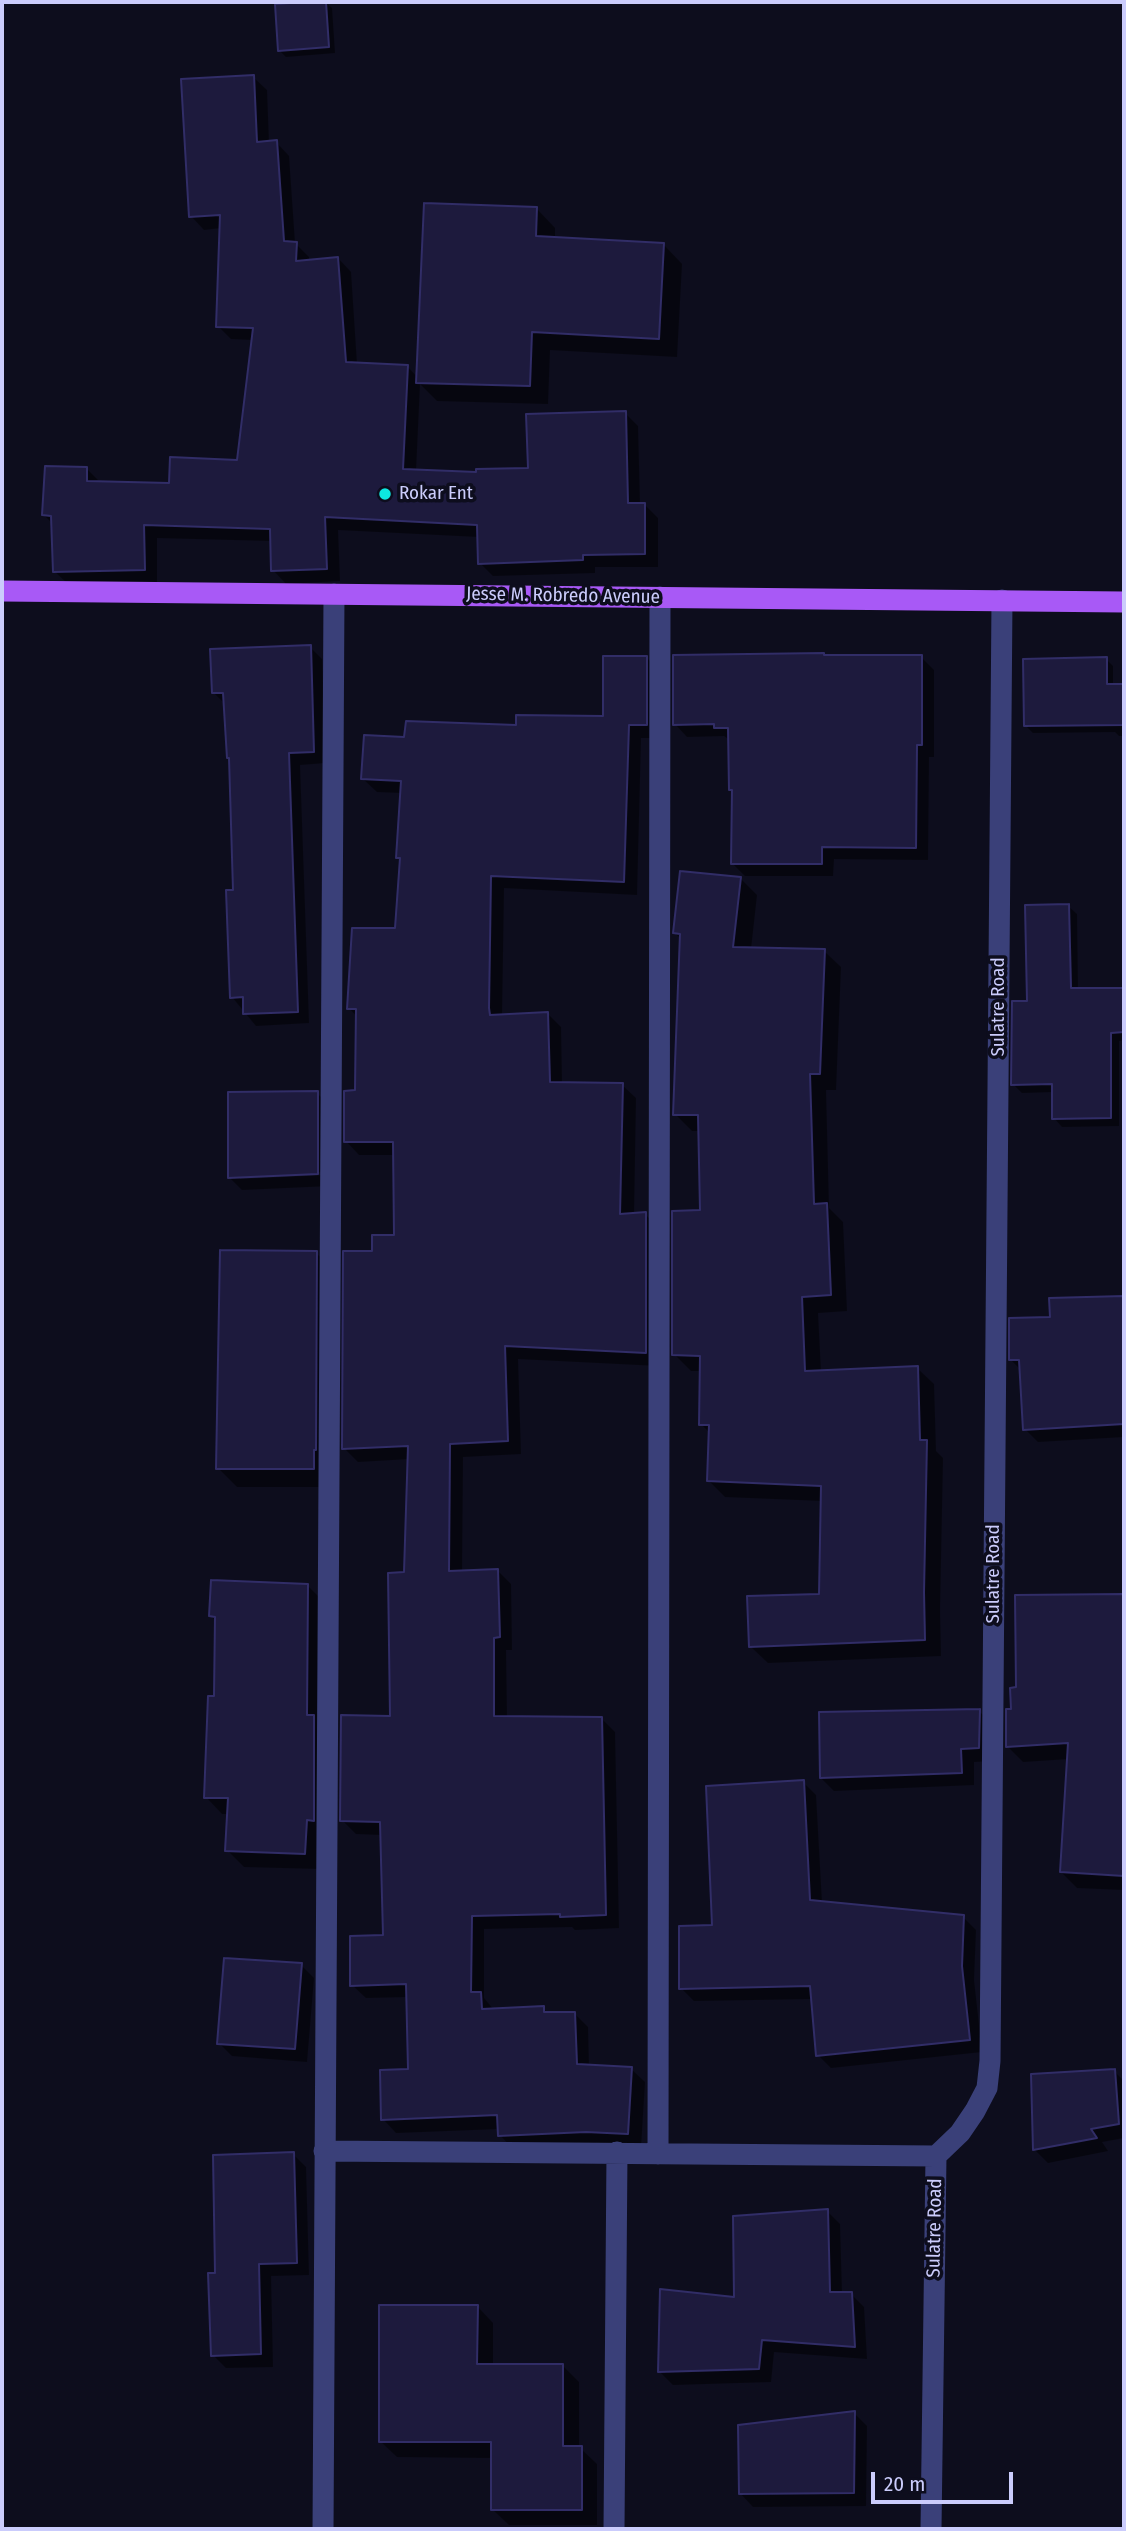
<!DOCTYPE html>
<html>
<head>
<meta charset="utf-8">
<style>
	body { margin:0 }
	#map { position:relative; width:1126px; height:2531px; overflow:hidden; background:#0d0d1d; font-family:"Fira Sans Condensed",sans-serif }
	canvas { display:block }
	.frame { position:absolute; inset:0; border:4px solid #cbccfc; pointer-events:none }
	.scale { position:absolute; left:871px; top:2472px; width:142px; height:32px; box-sizing:border-box; border:4px solid #cbccfc; border-top:0; padding-left:9px; font-size:21px; line-height:24px; white-space:nowrap; color:#cbccfc; -webkit-text-stroke:5px #0d0d1d; paint-order:stroke }
</style>
</head>
<body>
<div id="map">
<canvas width="1126" height="2531"></canvas>
<div class="frame"></div>
<div class="scale">20 m</div>
</div>
<script>
const ctx = document.querySelector('canvas').getContext('2d');
ctx.lineJoin = 'round';
function fill(path, color) {
  ctx.fillStyle = color;
  ctx.fill(path, 'evenodd');
}
function toPath(rows) {
  const path = new Path2D();
  for (const r of rows) {
    path.moveTo(r[0], r[1]);
    for (let i = 2; i < r.length; i += 2) path.lineTo(r[i], r[i + 1]);
  }
  return path;
}
function strokePath(path, color, width, dash) {
  ctx.strokeStyle = color;
  ctx.lineWidth = width;
  ctx.lineCap = dash ? 'butt' : 'round';
  ctx.setLineDash(dash || []);
  ctx.stroke(path);
}
function label(font, color, halo, rows, align = 'center') {
  ctx.font = font + ' "Fira Sans Condensed",sans-serif';
  ctx.lineWidth = 7;
  ctx.setLineDash([]);
  ctx.textBaseline = 'middle';
  ctx.strokeStyle = halo;
  ctx.fillStyle = color;
  for (const [text, x, y, turn = 0] of rows) {
    ctx.save();
    ctx.translate(x, y);
    ctx.rotate((+turn || 0) * Math.PI / 180);
    ctx.textAlign = isNaN(turn) ? turn : align;
    if (halo) ctx.strokeText(text, 0, 0);
    ctx.fillText(text, 0, 0);
    ctx.restore();
  }
}
fill(toPath([
	[325,2,332,8,335,53,286,57,280,51,277,6],
	[253,77,267,90,269,143,276,142,289,156,295,243,309,257,309,261,338,258,351,272,357,364,407,366,418,378,537,209,555,228,555,239,664,245,682,264,677,357,550,350,548,404,437,401,420,384,416,471,478,474,530,469,625,413,638,426,640,505,645,505,658,518,658,567,595,567,595,573,493,576,480,563,479,537,338,530,340,581,286,584,273,570,272,541,157,538,157,583,68,584,54,571,53,524,44,515,87,469,101,483,170,485,238,462,253,340,231,339,218,326,221,228,204,230,191,216],
	[310,647,322,659,325,763,300,765,309,1023,256,1026,232,997,235,891,231,759,225,704,213,692],
	[646,657,660,671,660,738,641,738,637,895,504,888,502,1016,548,1014,561,1027,562,1084,622,1085,636,1098,634,1215,645,1214,659,1228,659,1366,518,1359,521,1454,463,1457,462,1572,498,1571,511,1584,512,1650,506,1650,507,1718,602,1719,615,1732,619,1928,575,1930,572,1927,484,1929,484,1998,494,2010,543,2008,549,2014,575,2014,588,2027,589,2067,631,2069,645,2082,641,2147,513,2149,500,2135,499,2129,396,2133,383,2119,410,2071,408,1997,366,1998,352,1985,384,1937,382,1835,356,1834,342,1820,392,1717,406,1574,410,1459,358,1462,344,1448,374,1253,396,1236,395,1155,359,1155,346,1141,357,1092,358,1018,349,1008,397,930,402,862,398,858,402,793,377,792,363,779,406,739,604,718],
	[826,657,921,657,934,670,934,757,929,757,928,860,834,859,833,876,745,876,732,863,734,792,731,790,730,740,724,736,687,737,675,724],
	[1106,659,1113,666,1113,686,1124,686,1124,736,1119,736,1115,732,1033,733,1026,726],
	[740,878,757,895,751,949,824,951,841,967,836,1090,826,1090,829,1208,843,1222,847,1311,818,1313,821,1372,917,1368,934,1384,936,1451,943,1458,940,1610,941,1656,768,1663,751,1647,821,1596,823,1501,725,1497,708,1480,711,1434,701,1424,702,1371,691,1371,674,1354,701,1211,700,1131,692,1131,675,1114,682,940,675,933],
	[1068,906,1077,914,1078,990,1124,990,1124,1040,1119,1041,1119,1126,1062,1127,1054,1118,1053,1092,1022,1093,1013,1084,1029,1003],
	[317,1093,330,1106,330,1186,242,1190,229,1177],
	[326,1172,326,1175,240,1179,240,1176],
	[316,1253,335,1271,332,1487,237,1487,218,1468],
	[1124,1298,1124,1437,1038,1442,1025,1429,1021,1370,1011,1360,1052,1319,1051,1300],
	[307,1585,324,1602,321,1869,244,1867,227,1850,229,1814,222,1814,206,1797,215,1698,216,1621,211,1616],
	[1124,1595,1124,1890,1077,1888,1061,1872,1069,1759,1023,1762,1007,1746,1017,1689,1016,1597],
	[979,1711,992,1724,992,1761,974,1762,974,1785,834,1791,821,1778],
	[803,1782,816,1795,822,1903,963,1917,976,1930,974,1980,982,2052,831,2068,818,2055,813,1999,694,2001,681,1988,714,1927],
	[301,1965,314,1978,307,2062,232,2056,219,2043],
	[1114,2071,1124,2081,1124,2138,1102,2142,1108,2151,1048,2163,1035,2150],
	[293,2154,306,2167,309,2275,271,2276,273,2367,226,2368,213,2355,217,2274],
	[827,2211,840,2224,842,2294,851,2294,864,2307,867,2359,774,2352,771,2382,673,2385,660,2372],
	[477,2306,493,2323,493,2366,563,2366,579,2382,579,2447,597,2464,597,2525,509,2525,492,2509,493,2458,397,2457,380,2441],
	[854,2413,867,2426,866,2506,753,2507,740,2493]
]), '#0007');
const building = toPath([
	[305,2,326,2,329,47,278,51,275,4,305,2],
	[254,75,257,142,277,140,284,241,297,242,296,261,338,257,346,362,408,365,403,469,476,472,476,469,528,468,526,414,626,411,628,503,645,503,645,554,583,555,583,560,478,564,477,525,325,517,327,569,271,571,270,529,144,525,145,570,53,572,51,516,42,515,45,466,87,467,87,481,169,483,170,457,237,460,253,328,216,327,220,215,189,217,181,79,254,75],
	[424,203,537,207,536,236,664,243,659,339,532,332,530,386,416,383,424,203],
	[311,645,314,752,289,753,298,1012,243,1014,243,997,230,998,226,890,233,890,229,758,227,758,223,693,212,693,210,649,311,645],
	[824,653,824,655,922,655,922,745,917,745,916,848,822,847,822,864,731,864,732,790,729,790,728,728,714,728,714,724,673,725,673,655,824,653],
	[603,656,647,656,647,725,629,725,624,882,491,876,489,1008,490,1015,548,1012,550,1082,623,1083,620,1214,646,1212,646,1353,505,1346,508,1441,450,1444,449,1571,498,1569,500,1637,494,1638,494,1716,602,1717,606,1915,560,1917,560,1914,472,1916,471,1992,481,1992,482,2009,544,2006,544,2012,575,2012,577,2064,632,2067,628,2134,586,2132,498,2136,497,2115,381,2120,380,2070,408,2069,406,1984,350,1986,350,1936,383,1935,380,1822,340,1821,341,1715,390,1716,388,1573,404,1572,408,1446,342,1449,343,1251,372,1251,372,1235,394,1235,393,1142,344,1142,344,1091,355,1090,356,1009,347,1009,352,928,395,928,400,858,396,858,401,781,361,779,364,735,404,737,406,721,516,725,516,715,603,716,603,656],
	[1107,657,1107,684,1124,684,1124,725,1024,726,1023,659,1107,657],
	[680,871,741,877,733,947,825,949,820,1074,810,1074,814,1204,827,1203,831,1295,802,1297,805,1371,918,1366,920,1440,927,1440,924,1592,925,1640,749,1647,747,1596,819,1594,821,1486,707,1481,709,1425,699,1425,700,1356,672,1355,672,1211,700,1210,698,1115,673,1115,680,934,673,933,680,871],
	[1069,904,1071,988,1124,988,1124,1032,1111,1033,1111,1118,1052,1119,1052,1084,1011,1085,1012,1001,1027,1001,1025,905,1069,904],
	[318,1091,318,1174,228,1178,228,1092,318,1091],
	[220,1250,317,1251,316,1450,314,1450,314,1469,216,1469,220,1250],
	[1124,1296,1124,1424,1023,1430,1019,1360,1009,1360,1009,1318,1050,1317,1049,1298,1124,1296],
	[211,1580,308,1584,307,1715,314,1715,314,1821,307,1820,305,1854,225,1851,228,1798,204,1798,208,1696,214,1696,215,1617,209,1616,211,1580],
	[1124,1594,1124,1876,1060,1872,1068,1743,1006,1747,1006,1709,1011,1709,1010,1688,1016,1687,1015,1595,1124,1594],
	[980,1709,979,1748,961,1749,962,1773,820,1778,819,1712,980,1709],
	[804,1780,810,1900,964,1915,962,1966,970,2040,816,2056,810,1986,679,1989,679,1926,712,1925,706,1786,804,1780],
	[224,1958,302,1963,295,2049,217,2044,224,1958],
	[1115,2069,1119,2124,1091,2129,1097,2138,1033,2150,1031,2074,1115,2069],
	[294,2152,297,2263,259,2264,261,2354,211,2356,208,2273,215,2273,213,2155,294,2152],
	[828,2209,830,2292,852,2292,855,2347,762,2340,759,2369,658,2372,660,2289,734,2297,733,2216,828,2209],
	[379,2305,478,2305,477,2364,563,2364,563,2446,582,2446,582,2510,491,2510,491,2442,379,2442,379,2305],
	[855,2411,854,2493,739,2494,738,2425,855,2411]
]);
fill(building, '#1d1a3d');
strokePath(building, '#312d67', 2);
strokePath(toPath([
	[324,2151,936,2156],
	[658,2154,660,597],
	[323,2529,334,594],
	[614,2529,617,2152],
	[931,2529,936,2156,960,2133,975,2111,987,2088,990,2061,1002,600]
]), '#3a4079', 21);
strokePath(toPath([
	[2,591,1124,602]
]), '#a859f6', 21);
for (const [x, y, r, color] of [
	[385,494,7,"#0de7e2"]
]) {
  const dot = new Path2D();
  dot.arc(x, y, r, 0, 2 * Math.PI);
  ctx.fillStyle = color;
  ctx.fill(dot);
  strokePath(dot, '#0d0d1d', 2.5);
}
label('19px', '#cbccfc', '#0d0d1d', [
	["Rokar Ent",399,494]
], 'left');
label('19px', '#cbccfc', '#0d0d1d', [
	["Jesse M. Robredo Avenue",563,596,1],
	["Sulatre Road",999,1007,-90],
	["Sulatre Road",994,1574,-90],
	["Sulatre Road",935,2228,-89]
]);
</script>
</body>
</html>
